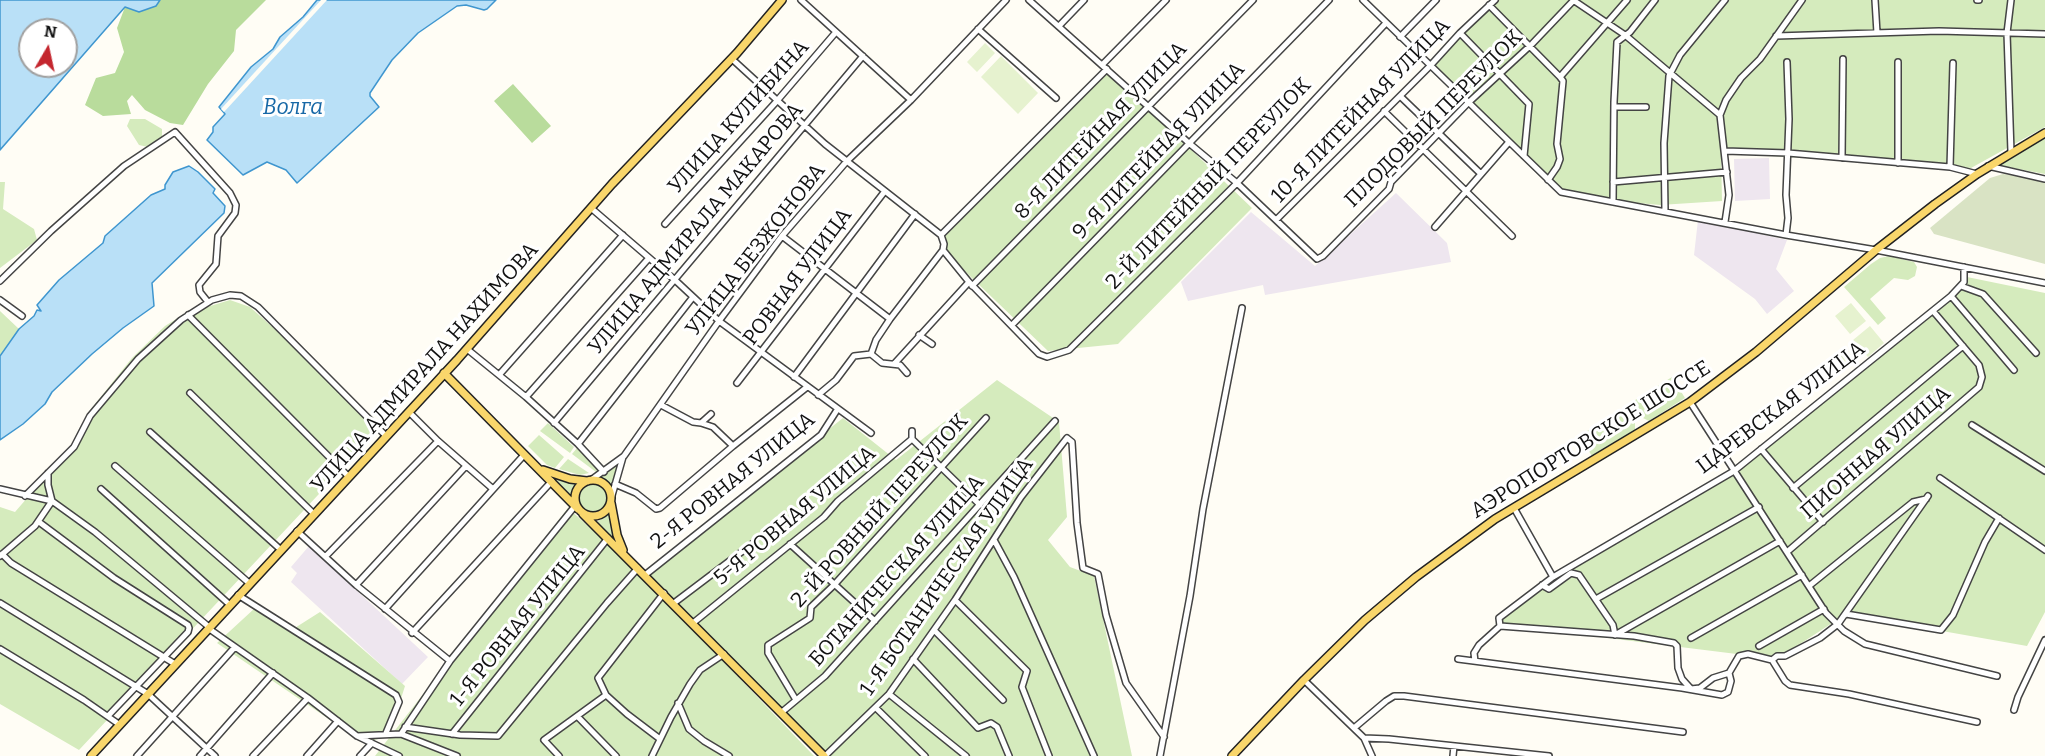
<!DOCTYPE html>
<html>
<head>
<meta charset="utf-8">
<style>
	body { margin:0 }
	#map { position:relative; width:2045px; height:756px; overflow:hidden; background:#fffdf5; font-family:Bitter,serif }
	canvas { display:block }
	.north { position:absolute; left:18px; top:18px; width:60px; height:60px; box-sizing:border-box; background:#fff; border:2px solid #a0a0a0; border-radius:50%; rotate:9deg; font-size:16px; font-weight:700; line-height:24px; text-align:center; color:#111 }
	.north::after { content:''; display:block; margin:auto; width:21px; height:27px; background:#c4262e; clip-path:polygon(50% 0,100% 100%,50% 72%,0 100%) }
</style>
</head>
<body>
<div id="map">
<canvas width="2045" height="756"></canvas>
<div class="north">N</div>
</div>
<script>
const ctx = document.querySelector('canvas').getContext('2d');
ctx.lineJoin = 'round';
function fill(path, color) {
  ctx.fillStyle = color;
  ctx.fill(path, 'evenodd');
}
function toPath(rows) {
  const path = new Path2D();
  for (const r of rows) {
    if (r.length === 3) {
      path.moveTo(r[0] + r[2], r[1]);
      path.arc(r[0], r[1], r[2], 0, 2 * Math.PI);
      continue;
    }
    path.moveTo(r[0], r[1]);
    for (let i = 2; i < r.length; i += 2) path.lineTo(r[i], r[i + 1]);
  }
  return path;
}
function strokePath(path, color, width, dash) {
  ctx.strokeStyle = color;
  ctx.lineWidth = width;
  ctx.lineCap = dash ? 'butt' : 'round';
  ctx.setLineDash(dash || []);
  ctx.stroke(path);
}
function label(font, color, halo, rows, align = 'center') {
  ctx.font = font + ' Bitter,serif';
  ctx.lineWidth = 6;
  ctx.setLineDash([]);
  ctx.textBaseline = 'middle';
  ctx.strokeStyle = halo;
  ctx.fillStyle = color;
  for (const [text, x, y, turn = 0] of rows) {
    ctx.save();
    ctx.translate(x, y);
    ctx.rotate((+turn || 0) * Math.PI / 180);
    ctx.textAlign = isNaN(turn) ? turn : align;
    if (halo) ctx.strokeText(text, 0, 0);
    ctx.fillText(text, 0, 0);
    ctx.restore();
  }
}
fill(toPath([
	[1769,158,1770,199,1735,201,1734,159],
	[1396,193,1447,243,1451,262,1265,295,1263,285,1188,301,1181,282,1251,212,1315,266],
	[1698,220,1787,240,1776,269,1794,291,1767,314,1755,299,1694,255],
	[309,546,428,657,402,684,291,582,297,573,291,567]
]), '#eee6ef');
fill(toPath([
	[1497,0,2045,0,2045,127,1971,168,1721,153,1722,201,1660,205,1616,201,1562,189,1431,63],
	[1107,69,1252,208,1118,344,1048,351,947,254,945,234,1028,153],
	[130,119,145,119,162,129,162,139,148,147,139,145,127,126],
	[2045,138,2045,174,1997,165],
	[0,182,5,182,3,209,34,229,37,240,0,268],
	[1889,256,1914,262,1917,267,1915,276,1908,280,1894,278,1870,299,1886,318,1878,325,1844,287,1871,264,1880,258],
	[1967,277,2045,293,2045,612,2027,646,1846,614,1777,659,1495,624,1554,580,1743,467,1954,298,1965,285],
	[230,300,250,307,316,366,378,431,79,750,0,704,0,507,15,512,78,439,87,414,132,358,165,326,184,314],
	[0,311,19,329,0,356],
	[1672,377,1685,398,1649,421,1641,417,1632,402],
	[997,380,1059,422,1067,517,1048,540,1070,567,1094,576,1132,756,829,756,647,574,843,418,896,460],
	[1626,407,1635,422,1635,430,1592,456,1579,436],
	[548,423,574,447,570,453,540,431],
	[539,435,564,457,555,468,547,465,528,446],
	[577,448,600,469,596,472,572,454],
	[568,459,589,473,580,475,559,469],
	[617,464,618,465,611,486,600,478],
	[551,475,577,483,571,495],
	[593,498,14],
	[568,508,626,560,814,756,375,756],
	[609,513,615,536,616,542,597,522],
	[255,608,290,631,320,612,405,686,389,736,364,743,217,643]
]), '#d5ebbd');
fill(toPath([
	[160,0,266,0,236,30,234,51,208,84,183,125,170,123,145,110,132,95,127,101,131,114,103,116,85,105,96,78,115,73,124,52,117,28,125,7,156,6],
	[513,84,551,126,532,143,494,101]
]), '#b9dc9c');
fill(toPath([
	[2003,174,2045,180,2045,264,1934,234,1930,228,1990,178]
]), '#d9e3c4');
fill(toPath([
	[985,43,995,53,977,72,967,62],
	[1001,56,1038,93,1018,114,981,77],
	[1851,303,1866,321,1850,334,1835,316],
	[1870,326,1884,343,1868,357,1853,340],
	[1847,350,1856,361,1844,371,1835,359]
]), '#e6f2cf');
const water = toPath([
	[0,0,160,0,156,6,139,12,125,7,0,150,0,0],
	[30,30,66,30,66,66,30,66,30,30],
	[317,0,496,0,487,9,484,10,466,5,457,6,418,33,392,60,370,93,370,96,379,107,297,183,286,170,267,162,243,175,207,140,213,132,213,127,225,114,219,107,251,67,273,49,280,37,303,17,317,0],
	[189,166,198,172,215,189,213,193,225,206,224,213,152,283,154,306,123,328,92,354,52,392,45,404,23,424,0,440,0,356,19,329,34,316,37,310,41,311,37,305,59,280,103,243,105,236,151,195,165,189,165,185,173,172,189,166]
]);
fill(water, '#b9e0f7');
strokePath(water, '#3f96cf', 1.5);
fill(toPath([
	[321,0,327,0,224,112,221,109]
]), '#fffdf5');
const minor = toPath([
	[801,0,911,100],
	[1029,0,1190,144,1237,183,1317,259,1323,256,1389,189,1391,182,1468,103,1532,44,1573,1],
	[1363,0,1561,192,1786,235,1876,250,2045,283],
	[1573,0,1625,35,1720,115],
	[1875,0,1877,33],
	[1977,0,1979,0],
	[2011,0,2007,33,2011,152],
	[1489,5,1560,77],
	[1059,26,1084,0],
	[978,29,1056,98],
	[1460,33,1529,104,1524,156],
	[1776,36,1939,31,2045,34],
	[1400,37,1436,0],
	[732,59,825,144,941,235],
	[1898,62,1898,163],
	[1103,64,1166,0],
	[1400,96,1481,174],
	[1614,107,1646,107],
	[1384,111,1512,236],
	[1725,151,1788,153,1950,167,1977,174],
	[1842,158,1843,59],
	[1988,166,2045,179],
	[1950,167,1953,63],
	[1548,180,1557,167,1560,159,1557,144,1563,81,1560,77,1627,0],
	[1613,182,1727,172],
	[1613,202,1614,102,1617,42,1630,32,1655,0],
	[591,208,675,280,719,321,871,433],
	[1665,211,1664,143,1669,76,1680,55,1725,0],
	[1276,220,1430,66,1460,33,1495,0],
	[1725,222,1729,195,1720,115,1726,100,1741,78,1760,59,1802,0],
	[665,224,776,102,836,32],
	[1435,227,1509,142],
	[941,235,944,244,943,250,969,282,1039,354,1047,357,1069,350,1237,183,1386,23],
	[941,235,1107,69],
	[1786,235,1788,218,1786,195,1789,119,1787,62],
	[782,236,890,319],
	[0,281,51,231,124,166,175,132,230,193,236,205,235,213,218,236,216,264,199,285,200,292,208,302],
	[972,286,1253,0],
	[1961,286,1983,294,2036,353],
	[1951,296,2014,370],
	[0,300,22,316],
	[188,315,349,477],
	[1012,325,1329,0],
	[919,335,932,344],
	[467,349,526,397,578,444,604,472],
	[871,354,882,363,900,365,907,373],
	[895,363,969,282],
	[499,375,623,235],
	[794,377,915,214],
	[737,383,885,191],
	[190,393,314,514],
	[818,395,836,380,854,356,871,354,876,340,890,319,943,250],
	[526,397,649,258],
	[1690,402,1826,613,1844,631,1865,644,1997,676],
	[661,405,693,422,701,423,711,414],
	[409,412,438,441,493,489],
	[554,423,863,56],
	[701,423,713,427,733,446],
	[1972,425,2045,471],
	[150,432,281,550],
	[912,439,980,505],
	[578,444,693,297],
	[1761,449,1823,522],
	[115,466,249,583],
	[48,473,48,485,52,501,95,532,209,627],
	[1940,478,2045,550],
	[591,480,624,456,719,321,782,236,847,161,911,100,1006,0],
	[615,484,636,493,656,509,660,508,733,446,807,387],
	[1793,488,1963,346],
	[0,489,52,501,35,526,0,556],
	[101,489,230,605],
	[25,496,74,447,90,416,138,359,181,320,212,300,230,295,241,296,258,307,386,436],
	[611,499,623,457],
	[1514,508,1553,577],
	[39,522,114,578,188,625,189,628,188,632,108,716],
	[297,531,356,585,450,661],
	[994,540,1014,577,1094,756],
	[790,544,875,621],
	[1787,552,1979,387,1982,377,1979,365,1933,311],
	[2,554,11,563,175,664],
	[326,556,438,441],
	[645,575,821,435,837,410],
	[356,585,466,466],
	[1542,585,1549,589,1571,573,1579,575,1613,625,1615,635,1780,541],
	[1809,586,1913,502,1926,499],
	[238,595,396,695,399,702,386,733],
	[1596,599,1759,507],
	[955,600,1027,671,1022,687,1049,756],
	[0,603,148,694,215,756],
	[674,603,752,544],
	[385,609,524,455],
	[1845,615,1846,614,1941,630,1953,615,1985,542,1999,518],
	[693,623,824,517,838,501,912,439,912,431],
	[1500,626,1499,618,1553,577,1734,471,1951,296,1964,282,1964,267],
	[208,628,308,698,357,736,399,756],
	[934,630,1003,700],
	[412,633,552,481],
	[1691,638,1802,575],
	[1759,646,1824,609],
	[0,649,84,700,120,725],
	[913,659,978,728,991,723,997,727,1009,756],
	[1458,659,1682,688,1722,695,1728,692,1731,681,1729,673],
	[1772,660,1785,681,1790,685,1849,694,1977,722],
	[1475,661,1474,653,1479,645,1500,626,1634,636,1674,643,1677,646,1678,668,1682,679,1691,689],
	[1304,680,1364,738,1389,739,1549,756],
	[1691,689,1700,688,1713,678,1729,673,1739,656,1748,654,1772,660,1777,656,1785,656,1820,638,1838,624,1928,496],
	[889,694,966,756],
	[796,700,768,653,768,645,810,618,811,607,834,585,986,418],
	[678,703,689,729,704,741,729,756],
	[876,708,925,756],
	[2014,710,2018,697,2045,640],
	[782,712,825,676,1055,421],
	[577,716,616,756],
	[405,727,460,735,498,736,607,603,638,568],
	[1354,728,1386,701,1394,696,1404,696,1683,732],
	[401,734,457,756],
	[452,734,608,538],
	[357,736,401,734,450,661,575,506,575,495],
	[1364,738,1372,756],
	[660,739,627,714,606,695,598,678,664,593],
	[137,756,235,647],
	[200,756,273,673],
	[253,756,308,698],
	[307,756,338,721],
	[360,756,372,743],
	[559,756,544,740,606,695],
	[652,756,671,717,690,684,700,670,724,654],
	[825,756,889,694,955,600,1021,497,1067,438,1072,442,1077,523,1083,568,1098,574,1106,615,1126,683,1164,737],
	[1160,756,1190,596,1203,509,1242,308],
	[1453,756,1454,746]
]);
const major = toPath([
	[444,373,578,509],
	[543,470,570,479,587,481],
	[593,498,18],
	[611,503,617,535,623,550],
	[583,514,824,756],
	[91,756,457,360,612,184,737,53,782,0],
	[1232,756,1304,680,1365,620,1416,577,1495,519,1690,402,1756,352,1876,250,1935,204,1977,174,2045,133]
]);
strokePath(minor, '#444', 8);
strokePath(major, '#222', 10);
strokePath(minor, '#fff', 5);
strokePath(major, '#f9d66b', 7);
label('21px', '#111', '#fff', [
	["10-Я ЛИТЕЙНАЯ УЛИЦА",1361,111,-46],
	["УЛИЦА КУЛИБИНА",739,117,-48],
	["ПЛОДОВЫЙ ПЕРЕУЛОК",1434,119,-45],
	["8-Я ЛИТЕЙНАЯ УЛИЦА",1101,131,-46],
	["9-Я ЛИТЕЙНАЯ УЛИЦА",1159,151,-46],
	["2-Й ЛИТЕЙНЫЙ ПЕРЕУЛОК",1209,184,-46],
	["УЛИЦА АДМИРАЛА МАКАРОВА",696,229,-50],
	["УЛИЦА БЕЗЖОНОВА",756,250,-52],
	["РОВНАЯ УЛИЦА",798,277,-53],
	["УЛИЦА АДМИРАЛА НАХИМОВА",425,368,-48],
	["ЦАРЕВСКАЯ УЛИЦА",1781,408,-37],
	["АЭРОПОРТОВСКОЕ ШОССЕ",1591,440,-32],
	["ПИОННАЯ УЛИЦА",1876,453,-41],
	["2-Я РОВНАЯ УЛИЦА",733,481,-39],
	["2-Й РОВНЫЙ ПЕРЕУЛОК",880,511,-48],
	["5-Я РОВНАЯ УЛИЦА",795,516,-40],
	["БОТАНИЧЕСКАЯ УЛИЦА",897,571,-48],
	["1-Я БОТАНИЧЕСКАЯ УЛИЦА",947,577,-55],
	["1-Я РОВНАЯ УЛИЦА",518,626,-51]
]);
label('italic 22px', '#1768a6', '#fff', [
	["Волга",293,108]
]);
</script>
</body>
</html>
